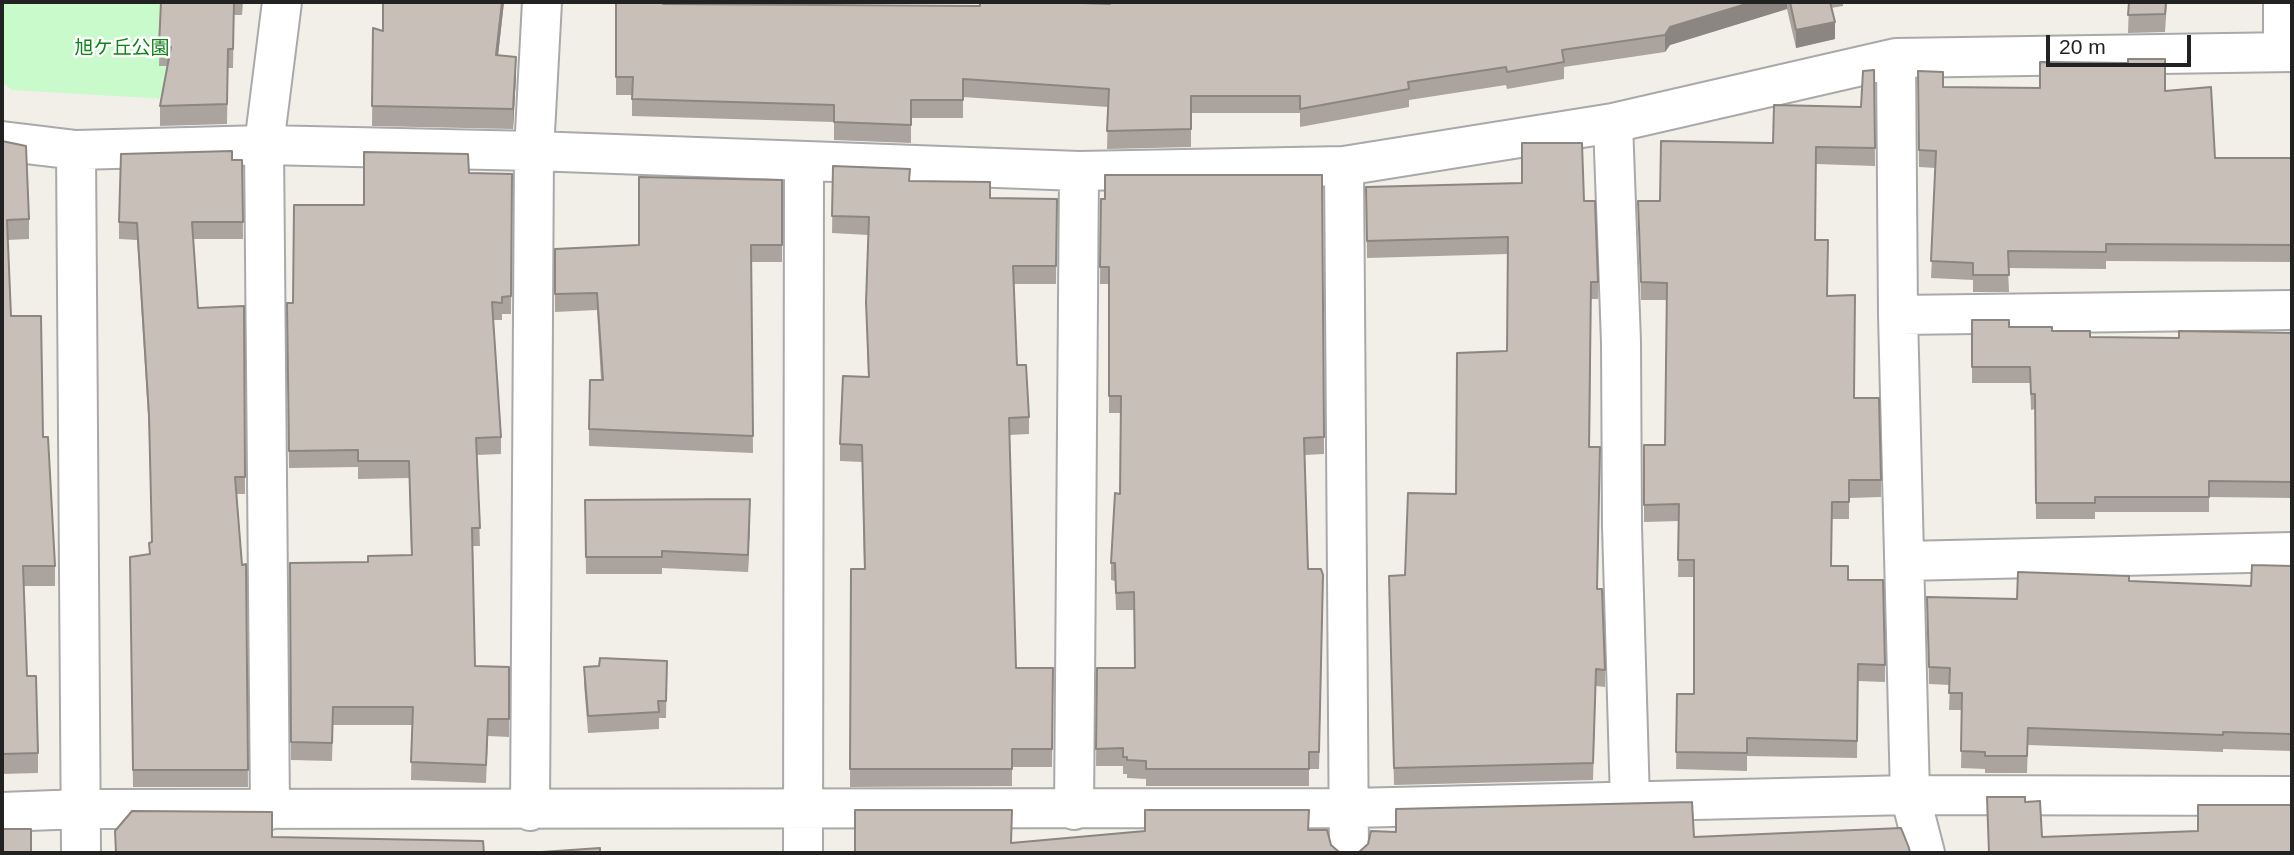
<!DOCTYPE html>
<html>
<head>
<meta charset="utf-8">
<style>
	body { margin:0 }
	#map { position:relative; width:2294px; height:855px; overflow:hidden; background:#f2efe9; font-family:Helvetica,sans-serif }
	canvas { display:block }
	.frame { position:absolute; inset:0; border:4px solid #222; pointer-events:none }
	.scale { position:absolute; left:2046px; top:35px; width:145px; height:32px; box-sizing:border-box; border:4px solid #222; border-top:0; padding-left:9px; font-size:21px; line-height:24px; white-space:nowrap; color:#222; -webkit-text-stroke:5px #fff; paint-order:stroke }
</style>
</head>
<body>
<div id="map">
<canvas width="2294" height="855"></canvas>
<div class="frame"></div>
<div class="scale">20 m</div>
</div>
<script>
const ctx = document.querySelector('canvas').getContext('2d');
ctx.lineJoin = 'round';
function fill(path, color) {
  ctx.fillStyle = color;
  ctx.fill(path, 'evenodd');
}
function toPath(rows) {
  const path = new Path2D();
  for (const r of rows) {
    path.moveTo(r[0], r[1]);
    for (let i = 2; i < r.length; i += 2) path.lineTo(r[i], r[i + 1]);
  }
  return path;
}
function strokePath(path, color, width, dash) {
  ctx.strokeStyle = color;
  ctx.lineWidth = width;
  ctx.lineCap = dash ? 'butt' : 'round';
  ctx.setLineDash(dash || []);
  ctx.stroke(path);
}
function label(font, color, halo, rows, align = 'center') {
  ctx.font = font + ' Helvetica,"Noto Sans JP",sans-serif';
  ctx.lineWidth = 5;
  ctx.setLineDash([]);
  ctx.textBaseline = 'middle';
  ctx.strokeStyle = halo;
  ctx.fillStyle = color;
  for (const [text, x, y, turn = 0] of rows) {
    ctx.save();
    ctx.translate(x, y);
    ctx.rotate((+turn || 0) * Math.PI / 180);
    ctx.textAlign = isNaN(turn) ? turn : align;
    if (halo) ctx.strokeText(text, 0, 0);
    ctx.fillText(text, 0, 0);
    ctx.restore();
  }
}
fill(toPath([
	[2,2,174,2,168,99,12,90,2,82]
]), '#c8facc');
const street = toPath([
	[2283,52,2283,2],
	[1613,123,1621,342,1622,526,1630,802],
	[2,141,76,150,81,853],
	[76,150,264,145,534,151,1079,171,1344,166,1613,123,1896,58],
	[1344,166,1349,853],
	[1898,315,2292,310],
	[1905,561,2292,552],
	[270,810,264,145,282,2],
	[1074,810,1079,171],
	[530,811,534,151,542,2],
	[2,812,81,809,1350,808,1910,795,2292,796],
	[803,853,804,161],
	[1925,853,1910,795,1898,315,1896,58,2292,52]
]);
strokePath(street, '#a9a9a9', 42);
strokePath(street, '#fff', 38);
fill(toPath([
	[161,2,243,2,242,15,234,15,233,68,228,68,227,124,160,126,160,106,168,66,159,66],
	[383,2,504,2,498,55,516,76,513,129,372,126,373,28,383,31],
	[616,2,663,4,980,6,1110,4,1110,2,1843,2,1843,6,1831,8,1835,39,1796,48,1787,9,1670,45,1665,52,1564,67,1564,79,1507,89,1506,85,1409,100,1409,107,1300,127,1300,113,1191,113,1191,147,1107,149,1108,107,963,97,963,118,911,118,911,143,834,140,834,122,632,116,632,95,616,95],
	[2129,2,2167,2,2165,32,2128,33],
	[1874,70,1875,166,1816,164,1815,240,1827,296,1854,398,1881,480,1881,497,1849,498,1849,519,1832,519,1831,566,1848,580,1885,665,1885,682,1858,681,1857,758,1747,756,1747,771,1676,769,1677,694,1694,694,1694,577,1678,577,1679,521,1644,522,1644,445,1665,445,1667,300,1641,300,1638,201,1660,201,1773,143,1861,107],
	[1918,71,1943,87,2165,91,2215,158,2292,158,2292,262,2106,261,2106,269,2008,268,2009,292,1973,292,1973,280,1931,278,1936,168,1919,167],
	[2,141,29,219,29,239,7,240,11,316,43,437,55,566,55,586,24,586,27,676,38,753,38,773,2,774],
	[232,160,242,160,243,239,193,239,198,308,244,306,245,494,237,494,242,565,246,564,248,787,133,787,130,557,149,554,149,543,152,542,149,432,137,240,119,239,119,222],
	[833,166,990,198,1057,199,1056,284,1014,284,1017,365,1029,417,1029,434,1009,435,1016,668,1053,668,1052,767,1012,767,1012,786,850,787,851,569,864,569,862,462,840,461,840,444,868,377,866,302,868,235,832,233],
	[469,173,512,174,511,314,502,314,502,320,493,320,501,437,501,454,477,455,480,546,473,546,475,666,509,667,509,737,488,736,486,783,411,780,412,725,333,725,332,761,291,760,290,563,368,562,411,555,409,478,358,479,358,467,289,468,287,303,293,303,364,205],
	[1322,175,1324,454,1305,455,1308,569,1323,592,1319,769,1309,769,1309,786,1146,786,1146,779,1127,778,1127,774,1123,774,1123,766,1096,766,1097,668,1135,668,1134,610,1116,610,1115,581,1111,580,1111,563,1120,494,1121,413,1109,413,1109,284,1100,284,1101,199],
	[782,180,782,262,751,262,753,453,589,446,589,429,601,380,597,310,555,312,555,249,639,245],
	[1366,187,1584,201,1598,282,1598,299,1591,299,1590,447,1598,589,1605,670,1605,687,1596,686,1593,780,1394,785,1389,593,1405,575,1456,494,1507,351,1508,254,1367,258],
	[1972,320,2009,327,2052,331,2090,337,2179,338,2292,333,2292,498,2209,497,2209,512,2095,512,2095,519,2036,519,2035,409,2031,410,2030,383,1972,383],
	[585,500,750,516,748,572,662,568,662,574,586,574],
	[2292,566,2292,751,2223,749,2223,752,2028,745,2027,773,1985,773,1985,769,1961,768,1962,710,1949,710,1950,685,1929,684,1927,597,2017,599,2129,581,2251,586],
	[667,661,666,718,659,718,659,729,588,733,584,684,584,667]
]), '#aba49e');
fill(toPath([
	[502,2,504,2,496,74,496,55],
	[1753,2,1787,2,1787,9,1670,45,1665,52,1665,35,1670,27],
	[1835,22,1835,39,1796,48,1796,30],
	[516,57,516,76,513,129,513,109],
	[750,499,750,516,748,572,748,555]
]), '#8b8681');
const building = toPath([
	[161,2,234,2,233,49,228,49,227,104,160,106,171,47,159,46,161,2],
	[383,2,502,2,496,55,516,57,513,109,372,106,373,28,383,31,383,2],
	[616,2,663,2,663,4,980,6,980,2,1054,2,1110,4,1110,2,1753,2,1670,27,1665,35,1562,50,1564,62,1507,72,1506,67,1408,82,1409,89,1300,109,1300,96,1191,96,1191,129,1107,131,1109,89,963,79,963,100,911,100,911,125,834,122,834,105,632,99,633,77,616,77,616,2],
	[1790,2,1830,2,1835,22,1796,30,1790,2],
	[2129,2,2166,2,2165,14,2128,15,2129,2],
	[2128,59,2165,59,2165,91,2211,87,2215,158,2292,158,2292,245,2106,244,2106,252,2008,251,2009,275,1973,275,1973,263,1931,261,1936,151,1919,150,1918,71,1943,72,1943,87,2040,88,2040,62,2128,63,2128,59],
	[1874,70,1875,148,1816,147,1815,240,1828,240,1827,296,1855,295,1854,398,1879,398,1881,480,1849,480,1849,502,1832,502,1831,566,1848,566,1848,580,1883,580,1885,665,1858,664,1857,741,1747,738,1747,753,1676,752,1677,694,1694,694,1694,560,1678,560,1679,504,1644,505,1644,445,1665,445,1667,283,1641,282,1638,201,1660,201,1661,141,1773,143,1774,105,1861,107,1863,71,1874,70],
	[2,141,26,146,29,219,7,220,11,316,41,316,43,437,48,437,55,566,23,566,27,676,36,676,38,753,2,754,2,141],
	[1522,143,1582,143,1584,201,1595,201,1598,282,1591,282,1589,447,1600,447,1597,589,1602,589,1605,670,1596,669,1593,763,1394,768,1389,576,1405,575,1408,493,1456,494,1457,353,1507,351,1508,237,1367,241,1366,187,1522,183,1522,143],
	[232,151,232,160,242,160,243,222,192,222,198,308,244,306,245,477,235,477,242,565,246,564,248,770,133,770,130,557,150,554,149,543,152,542,149,415,137,223,119,222,121,154,232,151],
	[364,152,468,154,469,173,512,174,511,296,502,297,502,303,492,302,501,437,476,438,480,528,472,528,475,666,509,667,509,719,488,719,486,765,411,762,413,707,333,707,332,743,291,742,290,563,368,562,368,556,412,555,409,461,358,461,358,450,289,451,287,303,293,303,294,205,364,205,364,152],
	[833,166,910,169,909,181,990,182,990,198,1057,199,1056,266,1013,266,1017,365,1026,365,1029,417,1009,418,1016,668,1053,668,1052,749,1012,749,1012,769,850,769,851,569,865,569,862,445,840,444,843,376,869,377,866,302,869,217,832,216,833,166],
	[1105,175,1322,175,1324,437,1304,438,1308,569,1321,569,1323,575,1319,752,1309,752,1309,769,1146,769,1146,761,1127,760,1127,757,1123,757,1123,748,1096,749,1097,668,1135,668,1134,592,1116,593,1115,563,1111,563,1115,493,1120,494,1121,396,1109,396,1109,267,1100,267,1101,199,1105,199,1105,175],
	[639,177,782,180,782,245,751,245,753,436,589,429,590,380,603,380,597,293,555,294,555,249,639,245,639,177],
	[1972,320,2009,320,2009,327,2052,327,2052,331,2090,331,2090,337,2179,338,2179,331,2292,333,2292,482,2209,481,2209,497,2095,497,2095,503,2036,503,2035,394,2031,394,2030,367,1972,367,1972,320],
	[750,499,748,555,662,551,662,557,586,557,585,500,750,499],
	[2252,565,2292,566,2292,734,2223,732,2223,735,2028,728,2027,756,1985,756,1985,752,1961,751,1962,693,1949,693,1950,668,1929,667,1927,597,2017,599,2018,572,2129,576,2129,581,2251,586,2252,565],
	[600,658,667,661,666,701,658,701,659,712,588,716,584,667,599,666,600,658],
	[1987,797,2025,797,2025,802,2040,801,2042,837,2198,831,2198,805,2292,805,2292,853,1989,853,1987,797],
	[1692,802,1694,837,1901,828,1909,848,1910,853,1355,853,1359,852,1368,844,1371,831,1396,832,1396,809,1692,802],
	[855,810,1012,810,1011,843,1145,831,1145,810,1309,810,1308,830,1327,830,1331,845,1339,852,1342,853,855,853,855,810],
	[132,811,272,812,272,837,483,841,484,853,116,853,115,831,132,811],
	[2,829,31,829,31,853,2,853,2,829],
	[600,848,600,853,527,853,600,848]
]);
fill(building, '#c7bfb8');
strokePath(building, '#8b8681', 2);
label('19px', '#0c8416', '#fff', [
	["旭ケ丘公園",122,49]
]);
</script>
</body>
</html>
